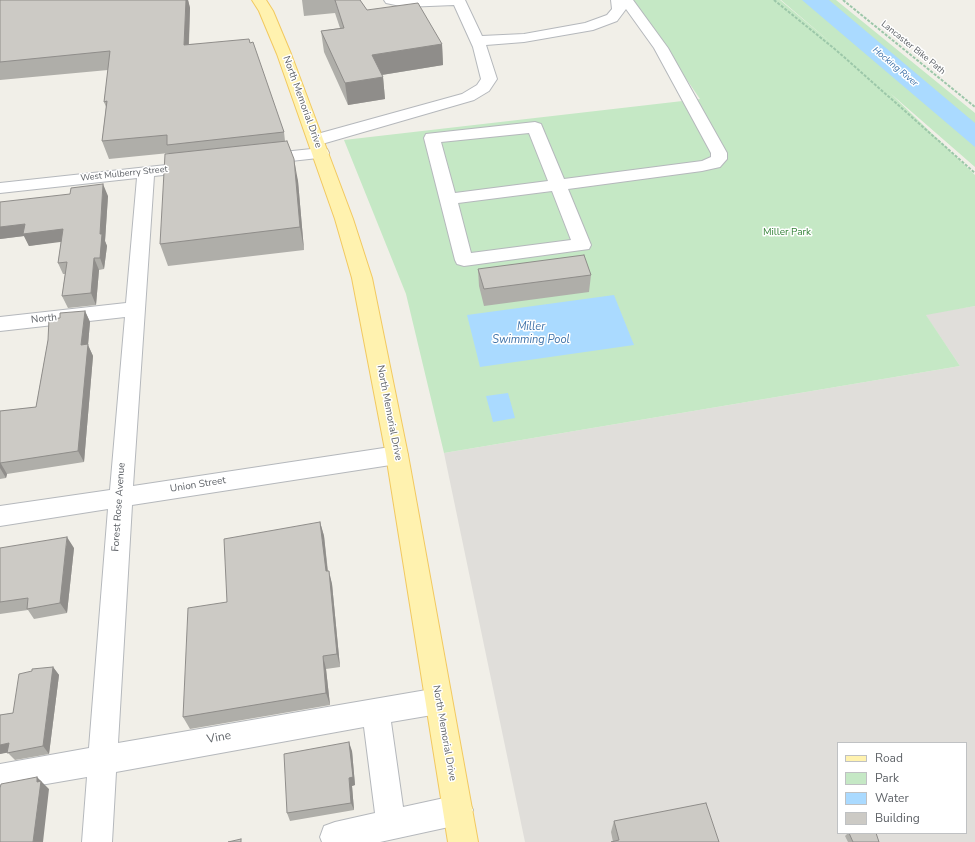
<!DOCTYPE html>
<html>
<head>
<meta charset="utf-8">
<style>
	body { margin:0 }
	#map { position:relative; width:975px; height:842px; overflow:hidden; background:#f1efe8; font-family:"Nunito Sans",sans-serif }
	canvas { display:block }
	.legend { position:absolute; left:837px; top:742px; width:130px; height:92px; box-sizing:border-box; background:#fff; border:1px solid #bfc1c3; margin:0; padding:5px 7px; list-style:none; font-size:12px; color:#5f6368 }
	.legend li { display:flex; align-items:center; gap:8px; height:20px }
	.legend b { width:20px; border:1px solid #bfc1c3 }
</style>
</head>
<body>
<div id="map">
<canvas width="975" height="842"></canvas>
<ul class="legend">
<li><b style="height:5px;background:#fff2af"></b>Road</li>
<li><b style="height:11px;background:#c5e8c5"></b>Park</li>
<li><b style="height:11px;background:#aadaff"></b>Water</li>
<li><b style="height:11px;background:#cccac5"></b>Building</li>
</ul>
</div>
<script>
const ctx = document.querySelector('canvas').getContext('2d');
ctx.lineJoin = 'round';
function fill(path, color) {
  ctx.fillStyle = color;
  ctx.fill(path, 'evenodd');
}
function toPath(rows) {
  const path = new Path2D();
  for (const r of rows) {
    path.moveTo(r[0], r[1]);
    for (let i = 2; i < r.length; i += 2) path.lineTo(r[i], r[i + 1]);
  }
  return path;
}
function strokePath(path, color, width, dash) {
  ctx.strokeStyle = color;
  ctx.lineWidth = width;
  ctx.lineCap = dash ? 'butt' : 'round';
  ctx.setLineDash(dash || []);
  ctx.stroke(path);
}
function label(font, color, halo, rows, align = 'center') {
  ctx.font = font + ' "Nunito Sans",sans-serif';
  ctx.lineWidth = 3;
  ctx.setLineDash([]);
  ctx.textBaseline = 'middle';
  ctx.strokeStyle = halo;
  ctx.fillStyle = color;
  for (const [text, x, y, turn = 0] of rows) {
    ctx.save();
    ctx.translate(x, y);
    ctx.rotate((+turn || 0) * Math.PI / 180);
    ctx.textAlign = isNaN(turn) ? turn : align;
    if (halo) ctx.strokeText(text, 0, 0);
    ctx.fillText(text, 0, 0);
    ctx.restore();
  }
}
fill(toPath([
	[975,306,975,842,525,842,444,453,960,366,925,314],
	[838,743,966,743,966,833,838,833]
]), '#e0deda');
fill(toPath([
	[632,0,780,0,836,47,781,0,836,0,975,113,975,167,890,93,975,175,975,306,926,315,960,366,444,453,406,294,344,140,700,99]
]), '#c5e8c5');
fill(toPath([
	[802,0,829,0,975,123,975,147],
	[614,295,634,345,480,367,467,315],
	[508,393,515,418,493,422,486,396]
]), '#aadaff');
const minor = toPath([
	[384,0,465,0,482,36,524,34,585,23,607,15,612,9,611,0,633,0,668,48,727,153,727,159,720,167,702,171,568,189,591,245,589,249,464,266,457,264,455,260,424,138,426,134,535,122,541,124,564,179,702,161,711,157,711,153,654,48,626,9,617,21,593,30,524,42,486,45,497,79,489,91,474,100,322,144,316,145,310,144,308,140,310,136,462,94,477,85,481,79,473,47,454,5,405,7,386,3,384,0],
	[529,133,548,181,455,193,441,142,529,133],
	[552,191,571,240,471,253,458,203,552,191],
	[321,148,327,149,329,153,327,157,264,164,258,163,256,159,258,155,264,154,321,148],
	[194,162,200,163,203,167,200,171,154,176,133,486,397,446,405,449,408,455,405,461,397,464,132,505,118,743,438,688,448,692,452,701,448,710,438,714,391,722,403,807,458,795,468,800,473,810,468,820,458,825,380,842,322,842,320,837,324,826,335,822,375,813,364,727,116,772,112,842,82,842,87,777,0,792,0,764,89,748,108,509,0,526,0,506,110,490,125,317,0,331,0,317,126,303,137,178,0,193,0,183,194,162]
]);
const major = toPath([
	[252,0,266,0,273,11,291,54,353,219,372,278,408,455,478,842,448,842,386,455,352,278,335,219,277,54,259,11,252,0]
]);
strokePath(minor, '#b5b8bc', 2);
strokePath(major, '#f2c960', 2);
strokePath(toPath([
	[774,0,836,50,975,173],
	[843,0,975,107]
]), '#9cc7a9', 2, [3, 1.5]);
fill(minor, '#fff');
fill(major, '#fff2af');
fill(toPath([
	[0,0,188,0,190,8,189,44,250,43,284,132,285,141,298,181,304,250,168,266,160,244,169,153,109,159,102,141,106,107,104,102,108,70,0,80],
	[302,0,360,0,367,10,442,44,443,65,382,75,383,77,385,99,348,105,324,52,321,31,340,28,335,13,304,16],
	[108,196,105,241,107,246,104,269,99,270,96,305,68,308,62,296,65,274,63,274,58,263,61,241,29,246,24,236,0,239,0,202],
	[478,269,591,275,589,292,484,306,479,286],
	[85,311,90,322,88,345,93,356,84,462,7,474,6,478,0,479,0,411,36,407,48,340,60,318],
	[320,522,324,536,328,571,332,584,340,667,326,669,330,705,190,729,183,717,227,602],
	[0,548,74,548,67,613,34,619,28,610,0,614],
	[53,667,59,675,49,754,15,760,7,752,0,754,0,715,13,713,32,671],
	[352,751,355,785,352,786,354,810,290,821,287,813],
	[614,821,719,842,613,842,611,832],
	[848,833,876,833,879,842,848,842,845,836]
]), '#afaea9');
fill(toPath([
	[186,0,188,0,190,8,188,62,184,45],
	[442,44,443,65,375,76,372,55],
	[383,77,385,99,348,105,345,83],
	[294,159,298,181,304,250,300,227],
	[103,184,108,196,105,241,107,246,104,269,100,258,100,234],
	[25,224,63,229,68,241,29,246,24,236,0,239,0,227],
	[94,258,99,270,96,305,91,293],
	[85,311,90,322,88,345,93,356,84,462,78,451,81,345],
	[0,462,7,474,6,478,0,468],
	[320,522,324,536,329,585,326,571],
	[67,537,74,548,67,613,60,603],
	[329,571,332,584,340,667,337,654],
	[323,656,326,669,330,705,326,693],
	[53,667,59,675,49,754,43,746],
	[349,742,352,751,355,785,352,786,354,810,351,803,349,778],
	[9,743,16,751,0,754,0,745],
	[37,777,49,789,43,842,33,842]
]), '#8f8d8a');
const building = toPath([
	[0,0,186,0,184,45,249,39,250,43,253,42,284,132,167,145,167,135,102,141,107,101,104,102,110,51,0,62,0,0],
	[335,0,360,0,367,10,418,3,442,44,372,55,383,77,345,83,321,31,344,28,335,0],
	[287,141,294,159,300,227,160,244,165,154,287,141],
	[103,184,100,234,102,234,100,258,94,258,91,293,62,296,67,262,58,263,63,229,23,234,25,224,0,227,0,202,70,194,71,188,103,184],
	[584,255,591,275,484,289,478,269,584,255],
	[85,311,81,345,88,344,78,451,0,463,0,411,36,407,48,340,49,319,60,318,60,313,85,311],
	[320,522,326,571,329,571,337,654,323,656,326,693,183,717,188,608,227,602,224,539,320,522],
	[67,537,60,603,27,609,28,598,0,602,0,548,67,537],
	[53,667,43,746,7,753,9,743,0,745,0,715,13,713,19,674,32,671,32,669,53,667],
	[349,742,353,777,349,778,351,803,287,813,284,754,349,742],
	[37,777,37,782,41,781,33,842,0,842,0,788,1,784,37,777],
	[706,803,719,842,611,842,619,840,614,821,706,803],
	[849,833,876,833,879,842,853,842,849,833],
	[241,839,241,842,228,842,241,839]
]);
fill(building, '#cccac5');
strokePath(building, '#8f8d8a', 1);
label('9px', '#5f6368', '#fff', [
	["Lancaster Bike Path",913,48,39],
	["West Mulberry Street",124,174,-6]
]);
label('italic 9px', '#4174aa', '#fff', [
	["Hocking River",895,67,40]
]);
label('10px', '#5f6368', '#fff', [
	["North Memorial Drive",302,102,70],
	["North",44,319,-6],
	["North Memorial Drive",389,413,79],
	["Union Street",198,485,-9],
	["Forest Rose Avenue",119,507,-86],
	["North Memorial Drive",444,733,80]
]);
label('10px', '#348238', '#fff', [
	["Miller Park",787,233]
]);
label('italic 11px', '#4174aa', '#fff', [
	["Miller",531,327],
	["Swimming Pool",531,340]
]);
label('12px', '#5f6368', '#fff', [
	["Vine",219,738,-10]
]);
</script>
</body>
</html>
